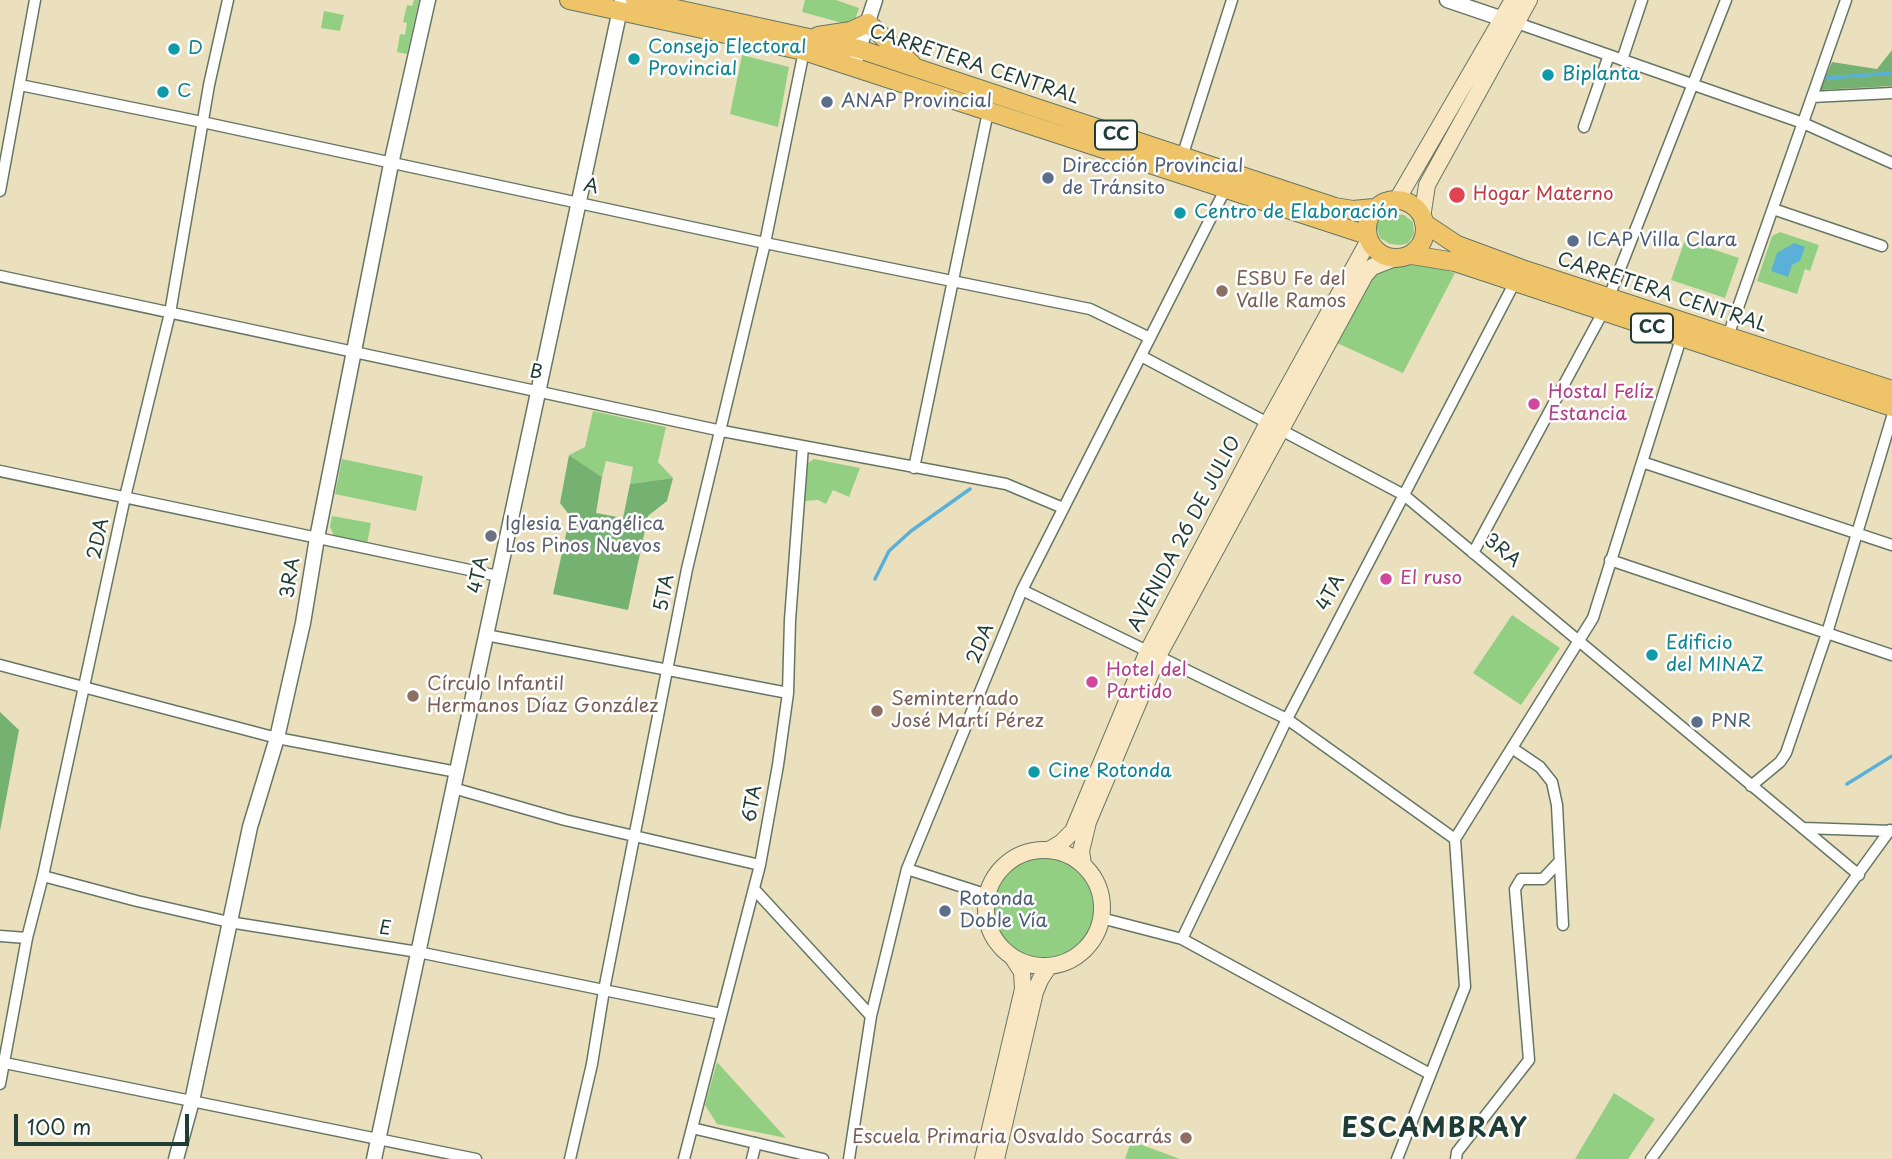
<!DOCTYPE html>
<html>
<head>
<meta charset="utf-8">
<style>
	body { margin:0 }
	#map { position:relative; width:1892px; height:1159px; overflow:hidden; background:#ebe0be; font-family:"Playpen Sans",sans-serif }
	canvas { display:block }
	.scale { position:absolute; left:14px; top:1114px; width:175px; height:32px; box-sizing:border-box; border:4px solid #1f3d34; border-top:0; padding-left:9px; font-size:21px; line-height:24px; white-space:nowrap; color:#1f3d34; -webkit-text-stroke:5px #fff; paint-order:stroke }
</style>
</head>
<body>
<div id="map">
<canvas width="1892" height="1159"></canvas>
<div class="scale">100 m</div>
</div>
<script>
const ctx = document.querySelector('canvas').getContext('2d');
ctx.lineJoin = 'round';
function fill(path, color) {
  ctx.fillStyle = color;
  ctx.fill(path, 'evenodd');
}
function toPath(rows) {
  const path = new Path2D();
  for (const r of rows) {
    if (r.length === 3) {
      path.moveTo(r[0] + r[2], r[1]);
      path.arc(r[0], r[1], r[2], 0, 2 * Math.PI);
      continue;
    }
    path.moveTo(r[0], r[1]);
    for (let i = 2; i < r.length; i += 2) path.lineTo(r[i], r[i + 1]);
  }
  return path;
}
function strokePath(path, color, width, dash) {
  ctx.strokeStyle = color;
  ctx.lineWidth = width;
  ctx.lineCap = dash ? 'butt' : 'round';
  ctx.setLineDash(dash || []);
  ctx.stroke(path);
}
function label(font, color, halo, rows, align = 'center') {
  ctx.font = font + ' "Playpen Sans",sans-serif';
  ctx.lineWidth = 5;
  ctx.setLineDash([]);
  ctx.textBaseline = 'middle';
  ctx.strokeStyle = halo;
  ctx.fillStyle = color;
  for (const [text, x, y, turn = 0] of rows) {
    ctx.save();
    ctx.translate(x, y);
    ctx.rotate((+turn || 0) * Math.PI / 180);
    ctx.textAlign = isNaN(turn) ? turn : align;
    if (halo) ctx.strokeText(text, 0, 0);
    ctx.fillText(text, 0, 0);
    ctx.restore();
  }
}
fill(toPath([
	[414,0,419,0,407,54,397,52,400,34,405,35,407,23,403,22,407,5,412,6],
	[805,0,836,0,859,8,854,23,850,25,802,12],
	[324,11,344,15,340,31,321,28],
	[742,55,789,67,778,127,730,114],
	[1388,213,1404,215,1413,222,1414,234,1408,243,1401,245,1390,244,1380,238,1376,226,1381,216],
	[1780,232,1819,245,1810,271,1805,269,1797,294,1757,281,1772,236],
	[1685,240,1739,258,1725,298,1671,280],
	[1429,264,1455,273,1403,373,1337,343,1372,277,1395,266],
	[593,411,666,427,658,462,673,478,630,484,633,467,606,461,602,477,569,455,585,447],
	[342,459,423,476,416,511,335,494],
	[814,459,860,468,849,497,833,490,826,504,818,500,805,501,808,463],
	[332,516,371,523,367,544,335,538,330,527],
	[1512,615,1560,648,1521,705,1473,673],
	[1045,908,53],
	[717,1062,786,1138,717,1124,705,1105],
	[1614,1093,1655,1119,1628,1159,1575,1159],
	[1131,1141,1180,1159,1125,1159]
]), '#92cf83');
fill(toPath([
	[1892,50,1892,86,1820,90,1832,62,1877,69],
	[569,455,602,477,596,513,623,518,630,484,673,478,667,501,648,516,628,610,553,594,570,516,560,503],
	[0,712,19,730,0,831]
]), '#75b271');
fill(toPath([
	[1794,243,1805,247,1800,261,1792,265,1788,277,1771,271,1777,253]
]), '#5ab0d7');
strokePath(toPath([
	[1827,78,1892,73],
	[875,579,889,551,911,531,970,489],
	[1847,784,1892,756]
]), '#5ab0d7', 3.5);
const minor = toPath([
	[1517,23,1803,123,1892,163],
	[1622,60,1642,0],
	[20,85,202,122,765,243,1090,309,1150,338],
	[1812,97,1892,93],
	[1584,127,1609,55],
	[1182,157,1232,0],
	[0,191,35,0],
	[1773,209,1882,246],
	[0,276,722,431,1006,484,1063,508],
	[1728,336,1846,0],
	[1141,356,1404,495,1859,875],
	[1642,462,1892,545],
	[914,468,989,107],
	[0,471,498,576],
	[1473,553,1603,312,1726,0],
	[1610,560,1892,655],
	[1022,590,1287,719,1455,839],
	[486,635,788,693],
	[0,665,277,738,457,772],
	[1512,748,1540,767,1552,782,1557,805,1563,925],
	[1751,786,1780,762,1786,753,1827,633,1892,417],
	[453,788,565,820,760,865],
	[1803,828,1892,831],
	[1455,839,1593,618,1683,332],
	[907,869,988,895],
	[43,876,137,901,229,922,418,952,721,1014],
	[754,889,871,1016],
	[1101,918,1182,939,1430,1074],
	[0,936,27,938],
	[1182,939,1287,719,1517,278],
	[5,1063,476,1159],
	[0,1084,27,938,43,876,125,497,170,313,209,85,228,0],
	[692,1128,823,1159],
	[570,1159,592,1064,604,990,687,569,765,243,805,46],
	[684,1159,760,865,778,765,788,693,790,620,803,446],
	[752,1159,756,1143],
	[849,1159,871,1016,907,869,1022,590,1227,186],
	[1397,1159,1465,987,1455,839],
	[1456,1159,1457,1152,1529,1060,1515,889,1521,879,1543,879,1558,863],
	[1651,1159,1890,830]
]);
const tertiary = toPath([
	[1447,0,1512,22],
	[856,58,875,0],
	[176,1159,192,1101,250,827,277,738,303,623,317,538,391,164,428,0],
	[374,1159,622,0]
]);
const secondary = toPath([
	[1397,200,1513,0],
	[1422,218,1427,185,1529,0],
	[1049,850,1061,843,1073,831,1148,651,1268,423,1369,240],
	[1044,908,58],
	[1083,864,1081,851,1088,822,1158,656,1365,275,1372,267,1395,258],
	[983,1159,1023,989,1022,972,1013,958],
	[996,1159,1035,992,1040,980,1049,966]
]);
const primary = toPath([
	[569,0,804,51,1367,235],
	[635,0,859,49,1335,207,1353,210,1374,208],
	[818,36,851,31,868,23,912,64],
	[1396,229,29],
	[1424,223,1457,245,1522,269,1892,390],
	[1412,255,1455,262,1892,407]
]);
strokePath(minor, '#667664', 13);
strokePath(tertiary, '#667664', 17);
strokePath(secondary, '#667664', 18);
strokePath(primary, '#667664', 20);
strokePath(minor, '#fff', 10);
strokePath(tertiary, '#fff', 14);
strokePath(secondary, '#f9e7c3', 16);
strokePath(primary, '#efc469', 18);
for (const [x, y, r, color] of [
	[174,49,7,"#0f9aa8"],
	[634,59,7,"#0f9aa8"],
	[1548,75,7,"#0f9aa8"],
	[163,92,7,"#0f9aa8"],
	[827,102,7,"#5c6f8a"],
	[1048,178,7,"#5c6f8a"],
	[1457,195,9,"#e0444e"],
	[1180,213,7,"#0f9aa8"],
	[1573,241,7,"#5c6f8a"],
	[1222,291,7,"#8d6e63"],
	[1534,404,7,"#d1479c"],
	[491,536,7,"#6b7280"],
	[1386,579,7,"#d1479c"],
	[1652,655,7,"#0f9aa8"],
	[1092,682,7,"#d1479c"],
	[413,696,7,"#8d6e63"],
	[877,711,7,"#8d6e63"],
	[1697,722,7,"#5c6f8a"],
	[1034,772,7,"#0f9aa8"],
	[945,911,7,"#5c6f8a"],
	[1186,1138,7,"#8d6e63"]
]) {
  const dot = new Path2D();
  dot.arc(x, y, r, 0, 2 * Math.PI);
  ctx.fillStyle = color;
  ctx.fill(dot);
  strokePath(dot, '#fff', 2.5);
}
for (const [x, y, w] of [
	[1116,135,42],
	[1652,328,42]
]) {
  const box = new Path2D();
  box.roundRect(x - w / 2, y - 14.5, w, 29, 5);
  ctx.fillStyle = '#fff';
  ctx.fill(box);
  strokePath(box, '#1f3d34', 2);
}
label('bold 18px', '#1f3d34', null, [
	["CC",1116,135],
	["CC",1652,328]
]);
label('19px', '#0d838f', '#fff', [
	["Consejo Electoral",648,48],
	["Provincial",648,70],
	["D",188,49],
	["Biplanta",1562,75],
	["C",177,92],
	["Centro de Elaboración",1194,213],
	["Edificio",1666,644],
	["del MINAZ",1666,666],
	["Cine Rotonda",1048,772]
], 'left');
label('19px', '#1f3d34', '#fff', [
	["CARRETERA CENTRAL",974,65,18],
	["A",591,187,12],
	["CARRETERA CENTRAL",1662,293,18],
	["B",536,373,12],
	["AVENIDA 26 DE JULIO",1185,534,-62],
	["2DA",99,539,-78],
	["3RA",1502,551,40],
	["4TA",479,575,-78],
	["3RA",291,578,-81],
	["5TA",665,593,-79],
	["4TA",1331,593,-62],
	["2DA",981,644,-68],
	["6TA",753,804,-80],
	["E",385,929,9]
]);
label('19px', '#4e5e75', '#fff', [
	["ANAP Provincial",841,102],
	["Dirección Provincial",1062,167],
	["de Tránsito",1062,189],
	["ICAP Villa Clara",1587,241],
	["PNR",1711,722],
	["Rotonda",959,900],
	["Doble Vía",959,922]
], 'left');
label('19px', '#be3a42', '#fff', [
	["Hogar Materno",1473,195]
], 'left');
label('19px', '#785e54', '#fff', [
	["ESBU Fe del",1236,280],
	["Valle Ramos",1236,302],
	["Círculo Infantil",427,685],
	["Hermanos Díaz González",427,707],
	["Seminternado",891,700],
	["José Martí Pérez",891,722],
	["Escuela Primaria Osvaldo Socarrás",1172,1138,"right"]
], 'left');
label('19px', '#b23c85', '#fff', [
	["Hostal Felíz",1548,393],
	["Estancia",1548,415],
	["El ruso",1400,579],
	["Hotel del",1106,671],
	["Partido",1106,693]
], 'left');
label('19px', '#5b616d', '#fff', [
	["Iglesia Evangélica",505,525],
	["Los Pinos Nuevos",505,547]
], 'left');
ctx.letterSpacing = '2px';
label('bold 26px', '#1f3d34', '#fff', [
	["ESCAMBRAY",1435,1130]
]);
ctx.letterSpacing = '0px';
</script>
</body>
</html>
